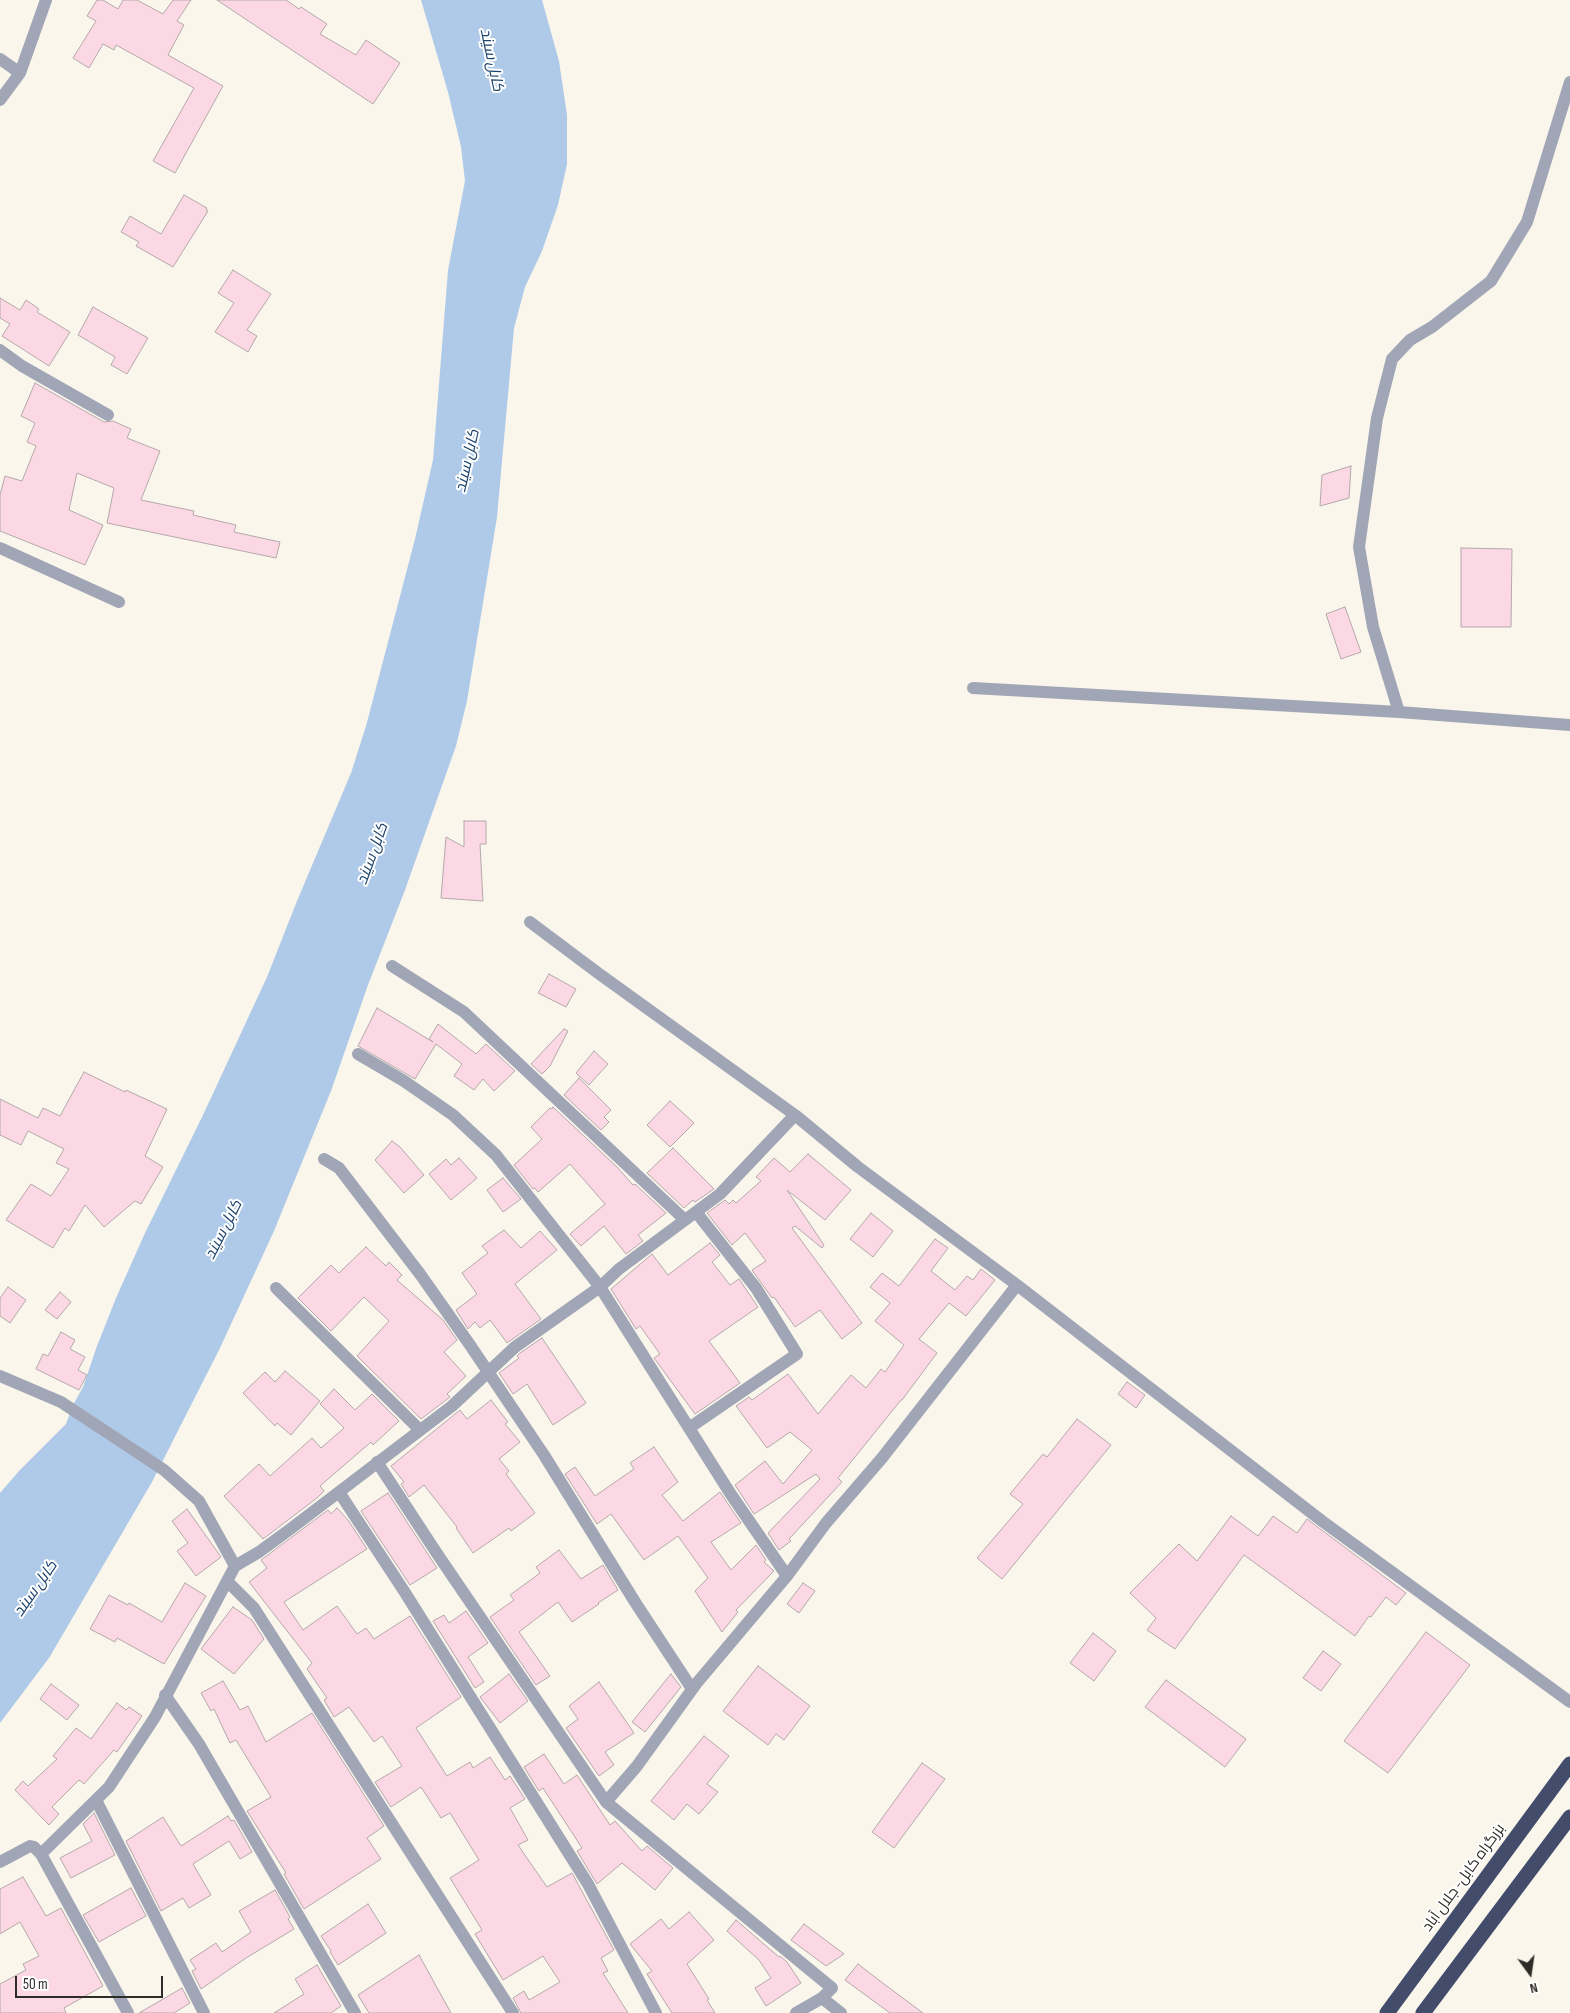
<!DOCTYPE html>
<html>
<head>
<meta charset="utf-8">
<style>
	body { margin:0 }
	#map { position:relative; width:1570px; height:2013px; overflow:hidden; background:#faf6ec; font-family:"Sofia Sans Condensed",sans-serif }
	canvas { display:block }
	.north { position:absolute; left:1505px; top:1948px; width:50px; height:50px; -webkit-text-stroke:4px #fff; paint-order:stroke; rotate:166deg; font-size:14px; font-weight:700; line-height:20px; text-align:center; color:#2e2c28 }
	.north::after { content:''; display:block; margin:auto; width:18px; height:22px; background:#2e2c28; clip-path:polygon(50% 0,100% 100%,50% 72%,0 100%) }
	.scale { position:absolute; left:15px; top:1976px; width:148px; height:22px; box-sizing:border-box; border:2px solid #2e2c28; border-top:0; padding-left:6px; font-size:15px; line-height:18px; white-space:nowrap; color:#2e2c28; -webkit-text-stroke:4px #fff; paint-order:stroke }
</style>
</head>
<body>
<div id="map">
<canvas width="1570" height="2013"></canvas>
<div class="north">N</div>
<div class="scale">50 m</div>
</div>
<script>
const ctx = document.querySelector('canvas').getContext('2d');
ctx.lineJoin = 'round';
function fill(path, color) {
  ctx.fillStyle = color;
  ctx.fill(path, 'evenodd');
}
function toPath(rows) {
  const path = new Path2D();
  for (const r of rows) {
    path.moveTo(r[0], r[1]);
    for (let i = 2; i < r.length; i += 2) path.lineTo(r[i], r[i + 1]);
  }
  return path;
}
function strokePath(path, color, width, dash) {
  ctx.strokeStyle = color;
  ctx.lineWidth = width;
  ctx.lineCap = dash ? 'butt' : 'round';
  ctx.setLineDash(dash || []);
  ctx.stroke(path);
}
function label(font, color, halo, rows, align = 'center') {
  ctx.font = font + ' "Sofia Sans Condensed",Cairo,sans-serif';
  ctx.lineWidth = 4;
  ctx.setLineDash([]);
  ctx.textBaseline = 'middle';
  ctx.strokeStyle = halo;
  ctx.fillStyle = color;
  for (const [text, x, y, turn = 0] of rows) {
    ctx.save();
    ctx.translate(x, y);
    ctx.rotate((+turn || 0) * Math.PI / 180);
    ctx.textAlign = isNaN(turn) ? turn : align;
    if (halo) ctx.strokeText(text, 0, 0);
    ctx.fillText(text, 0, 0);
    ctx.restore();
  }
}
fill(toPath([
	[421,0,542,0,559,61,567,115,567,164,558,205,542,251,525,287,514,328,497,517,467,701,456,746,405,890,368,985,331,1091,274,1231,220,1348,152,1482,49,1658,0,1723,0,1493,19,1471,66,1424,73,1405,83,1387,97,1346,116,1298,145,1233,203,1115,267,977,297,901,351,773,366,726,415,539,433,460,448,270,465,181,461,147,448,92]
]), '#afcae8');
const building = toPath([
	[97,0,103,0,118,9,123,0,137,0,163,14,173,0,191,0,177,21,184,25,168,55,223,86,175,173,153,161,194,88,116,45,114,50,103,44,89,68,73,58,96,21,87,16,97,0],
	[217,0,286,0,299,9,301,7,327,24,320,34,356,55,366,40,400,63,373,104,217,0],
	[184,195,207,208,206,210,208,211,173,267,136,246,139,242,121,232,130,216,161,234,184,195],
	[233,270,271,294,247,330,257,336,248,352,215,332,234,303,218,293,233,270],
	[0,298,20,310,26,300,39,309,37,312,70,332,49,366,2,336,10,324,0,318,0,298],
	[93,307,148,338,127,374,111,365,115,357,78,335,93,307],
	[35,383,104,422,113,421,131,429,127,438,160,451,141,500,194,511,193,515,236,525,234,532,280,542,276,558,107,523,114,488,77,473,69,510,103,525,85,565,0,531,0,495,5,476,22,481,36,446,27,442,35,423,21,416,35,383],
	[1351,466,1349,498,1320,506,1322,475,1351,466],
	[1461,548,1512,549,1511,627,1461,627,1461,548],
	[1345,607,1361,652,1341,659,1326,614,1345,607],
	[464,821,486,821,486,844,480,844,483,901,441,898,446,837,464,847,464,821],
	[549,974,576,989,566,1007,538,993,549,974],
	[377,1008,433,1042,429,1039,438,1024,476,1054,486,1044,515,1071,494,1091,483,1079,474,1090,454,1076,462,1064,436,1044,415,1079,358,1046,377,1008],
	[564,1029,568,1031,550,1066,542,1074,531,1064,564,1029],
	[594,1051,608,1064,589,1085,576,1073,594,1051],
	[84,1072,125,1092,126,1090,167,1109,145,1156,163,1167,141,1204,135,1201,104,1227,85,1205,69,1231,65,1228,53,1248,6,1220,31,1184,51,1196,69,1169,56,1163,64,1149,28,1131,21,1145,0,1135,0,1099,38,1118,43,1108,60,1116,84,1072],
	[579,1078,611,1110,604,1117,609,1122,601,1130,564,1095,579,1078],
	[670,1101,694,1123,670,1147,647,1125,670,1101],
	[553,1107,617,1167,633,1185,635,1184,666,1213,638,1235,643,1241,626,1254,604,1226,581,1246,570,1234,605,1204,570,1164,538,1192,535,1188,533,1189,514,1165,542,1139,531,1127,550,1108,552,1109,553,1107],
	[392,1141,400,1147,424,1175,404,1193,375,1160,392,1141],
	[673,1148,714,1189,695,1202,693,1200,684,1208,647,1173,673,1148],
	[808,1154,851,1190,825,1220,787,1190,824,1245,822,1248,795,1226,792,1228,862,1323,842,1339,820,1310,795,1327,774,1297,772,1298,752,1270,766,1261,745,1233,732,1245,707,1213,725,1200,729,1204,733,1200,736,1203,761,1181,756,1177,774,1158,790,1172,808,1154],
	[459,1158,477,1178,451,1200,429,1174,446,1159,451,1165,459,1158],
	[503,1178,521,1199,503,1212,487,1190,503,1178],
	[871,1213,893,1231,873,1257,850,1239,871,1213],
	[504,1230,521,1248,540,1231,557,1250,515,1284,541,1319,507,1343,490,1320,480,1328,475,1322,468,1329,456,1310,477,1294,462,1273,488,1253,482,1246,504,1230],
	[935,1239,948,1248,931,1271,955,1290,967,1276,973,1280,981,1269,995,1280,966,1316,949,1303,919,1339,937,1353,902,1400,901,1400,838,1478,842,1482,789,1539,791,1541,779,1550,768,1533,820,1479,816,1474,754,1514,735,1485,765,1461,783,1484,812,1450,790,1432,767,1448,736,1406,749,1397,752,1400,788,1374,818,1414,851,1375,866,1388,881,1369,885,1372,904,1345,875,1321,890,1303,870,1287,882,1273,899,1286,935,1239],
	[710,1243,720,1255,712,1262,730,1285,739,1279,758,1307,709,1341,740,1383,695,1414,654,1358,660,1354,640,1326,636,1329,611,1289,652,1254,668,1275,710,1243],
	[366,1247,386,1266,389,1262,402,1275,397,1280,443,1320,457,1340,444,1352,466,1376,447,1394,450,1397,421,1419,357,1356,389,1321,364,1297,331,1331,298,1298,331,1265,339,1273,366,1247],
	[8,1287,26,1300,10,1323,0,1316,0,1298,8,1287],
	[60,1292,71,1302,57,1319,45,1310,60,1292],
	[61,1332,75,1340,70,1349,85,1357,78,1370,87,1375,79,1390,36,1369,43,1354,48,1356,61,1332],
	[542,1338,586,1403,553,1425,527,1384,513,1394,499,1373,519,1358,517,1356,520,1353,542,1338],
	[285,1371,320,1401,291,1435,277,1423,275,1426,243,1393,265,1372,275,1382,285,1371],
	[1127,1382,1145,1395,1136,1408,1118,1394,1127,1382],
	[334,1389,355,1410,372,1394,399,1421,373,1445,371,1442,320,1486,324,1491,317,1498,263,1539,224,1496,259,1464,270,1476,312,1438,321,1448,344,1428,320,1404,334,1389],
	[491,1400,508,1422,505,1424,520,1442,499,1459,509,1471,506,1474,535,1513,511,1531,509,1528,473,1553,456,1528,457,1527,424,1485,409,1497,401,1484,404,1482,391,1466,460,1410,467,1419,491,1400],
	[1077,1419,1111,1445,1002,1579,977,1558,1023,1504,1010,1494,1043,1454,1047,1457,1077,1419],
	[654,1447,678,1482,662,1495,683,1521,720,1492,741,1523,711,1542,731,1570,756,1545,766,1560,764,1562,774,1571,736,1610,738,1612,722,1632,695,1591,708,1578,678,1536,644,1560,611,1514,597,1524,565,1474,575,1467,595,1496,634,1469,630,1463,654,1447],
	[388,1493,437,1568,410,1585,361,1511,388,1493],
	[337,1508,348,1520,367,1549,284,1602,303,1630,337,1606,357,1634,366,1628,374,1639,410,1616,461,1697,416,1728,447,1776,470,1762,473,1768,490,1757,505,1780,510,1776,525,1799,510,1808,528,1840,518,1845,547,1887,572,1873,614,1950,601,1958,608,1971,603,1973,628,2013,521,2013,513,1998,524,1991,529,2000,560,1982,543,1956,503,1980,475,1934,482,1930,450,1878,479,1860,450,1813,441,1818,421,1787,391,1807,375,1782,402,1766,382,1736,374,1742,349,1707,334,1717,324,1700,327,1698,307,1669,312,1663,249,1582,267,1568,261,1560,328,1510,331,1514,337,1508],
	[187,1509,221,1557,196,1576,177,1551,188,1543,172,1521,187,1509],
	[1231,1516,1258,1536,1273,1516,1297,1533,1307,1519,1406,1593,1396,1605,1386,1597,1371,1617,1369,1616,1355,1636,1244,1555,1175,1649,1147,1630,1156,1618,1130,1593,1179,1544,1197,1561,1231,1516],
	[559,1550,581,1579,603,1565,618,1590,598,1603,599,1604,572,1622,558,1602,519,1632,550,1676,536,1685,490,1617,514,1600,510,1595,540,1573,536,1567,559,1550],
	[185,1583,206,1596,164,1664,117,1638,115,1642,90,1629,109,1595,128,1605,129,1603,162,1622,185,1583],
	[803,1583,815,1591,799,1613,787,1604,803,1583],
	[233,1607,252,1620,264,1639,234,1674,201,1649,233,1607],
	[466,1611,488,1643,468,1657,484,1682,475,1688,433,1621,444,1615,449,1623,466,1611],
	[1426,1632,1470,1665,1388,1773,1344,1741,1426,1632],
	[1093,1633,1116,1651,1094,1681,1070,1663,1093,1633],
	[1323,1651,1341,1664,1321,1691,1303,1678,1323,1651],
	[758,1666,810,1706,784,1740,776,1734,768,1745,723,1711,758,1666],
	[509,1674,528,1701,500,1723,480,1697,509,1674],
	[671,1674,681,1687,645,1732,632,1722,671,1674],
	[1166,1680,1246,1739,1225,1767,1145,1707,1166,1680],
	[223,1681,240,1710,248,1706,266,1742,312,1713,384,1826,367,1838,381,1859,304,1909,284,1874,286,1873,247,1811,271,1797,236,1740,230,1743,214,1709,211,1711,201,1693,223,1681],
	[599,1682,634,1733,605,1752,614,1765,599,1776,566,1728,578,1719,569,1706,599,1682],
	[51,1684,79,1705,67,1720,40,1699,51,1684],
	[117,1703,126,1710,129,1707,142,1716,117,1752,114,1750,84,1784,79,1780,52,1807,59,1814,49,1825,15,1790,23,1781,28,1786,57,1759,53,1756,76,1728,91,1739,117,1703],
	[704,1736,729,1756,707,1784,718,1792,699,1814,687,1804,674,1820,651,1801,704,1736],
	[544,1754,564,1784,577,1775,610,1825,615,1821,642,1851,647,1846,673,1868,655,1890,622,1863,597,1884,577,1851,582,1848,543,1788,539,1791,524,1767,544,1754],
	[922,1763,945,1779,894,1848,872,1832,922,1763],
	[94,1813,115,1855,71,1878,60,1858,92,1841,83,1824,94,1813],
	[228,1816,231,1821,234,1820,252,1852,240,1859,229,1841,193,1864,211,1895,189,1908,183,1898,161,1911,126,1841,163,1817,181,1846,228,1816],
	[23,1877,46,1916,61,1908,103,1986,64,2008,66,2013,0,2013,0,1984,26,1970,23,1964,39,1956,20,1922,0,1934,0,1889,23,1877],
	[131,1888,146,1916,99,1942,83,1915,131,1888],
	[275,1890,290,1917,288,1919,294,1929,246,1958,201,1989,192,1971,196,1969,190,1960,216,1943,222,1952,251,1932,239,1911,275,1890],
	[368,1904,386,1933,338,1965,330,1952,331,1951,321,1936,368,1904],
	[689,1912,714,1940,687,1964,709,1999,707,2000,715,2013,672,2013,647,1974,652,1971,630,1944,661,1919,669,1929,689,1912],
	[736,1920,779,1957,780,1956,787,1962,801,1983,766,2006,755,1988,771,1978,759,1960,727,1931,736,1920],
	[804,1924,844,1954,826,1966,791,1940,804,1924],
	[419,1955,451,2013,369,2013,358,1995,419,1955],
	[858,1964,884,1984,923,2013,890,2013,845,1980,858,1964],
	[317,1965,341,2006,331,2013,274,2013,304,1994,295,1979,317,1965],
	[182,1988,190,2003,174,2013,139,2013,182,1988]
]);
fill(building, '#fbd8e3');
strokePath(building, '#b4a8ab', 1);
strokePath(toPath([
	[0,59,20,73],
	[0,100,20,73,46,0],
	[0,350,22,366,108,415],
	[0,548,119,602],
	[973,688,1399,712,1570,725],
	[1399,712,1373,627,1359,547,1377,418,1392,359,1410,340,1432,327,1491,281,1527,222,1570,82],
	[530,922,598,973,795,1115,858,1167,1017,1285,882,1458,826,1523,787,1576,696,1684,637,1766,606,1802,832,1988,822,1998],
	[392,966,464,1012,685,1220],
	[358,1054,404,1081,453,1115,496,1155,600,1287,730,1493,787,1576],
	[324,1159,339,1168,420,1274,470,1345,544,1455,635,1602,692,1689],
	[1017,1285,1322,1521,1570,1702],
	[276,1288,420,1430],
	[0,1376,61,1402,164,1470,199,1501,235,1566],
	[689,1428,797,1354,756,1288,696,1212],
	[377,1462,438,1555,606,1802],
	[339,1492,404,1591,588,1884,656,2013],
	[227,1581,254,1608,513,2013],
	[165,1695,199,1744,355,2013],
	[96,1800,204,2013],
	[0,1862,30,1846,34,1847,41,1854],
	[128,2013,41,1854,109,1787,155,1717,235,1566,259,1552,289,1530,452,1406,515,1347,600,1287,619,1269,720,1194,795,1115],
	[796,2013,822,1998,841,2013]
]), '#a1a6b6', 12);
strokePath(toPath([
	[1387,2013,1570,1764],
	[1423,2013,1570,1817]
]), '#434d6b', 15);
label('15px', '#2e2c28', '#fff', [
	["بزرگراه کابل- جلال آباد",1464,1878,-54]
]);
label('italic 16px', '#1d446c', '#fff', [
	["کابل سيند",491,60,78],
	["کابل سيند",468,461,-77],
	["کابل سيند",373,854,-70],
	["کابل سيند",224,1230,-63],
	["کابل سيند",36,1589,-55]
]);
</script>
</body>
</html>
